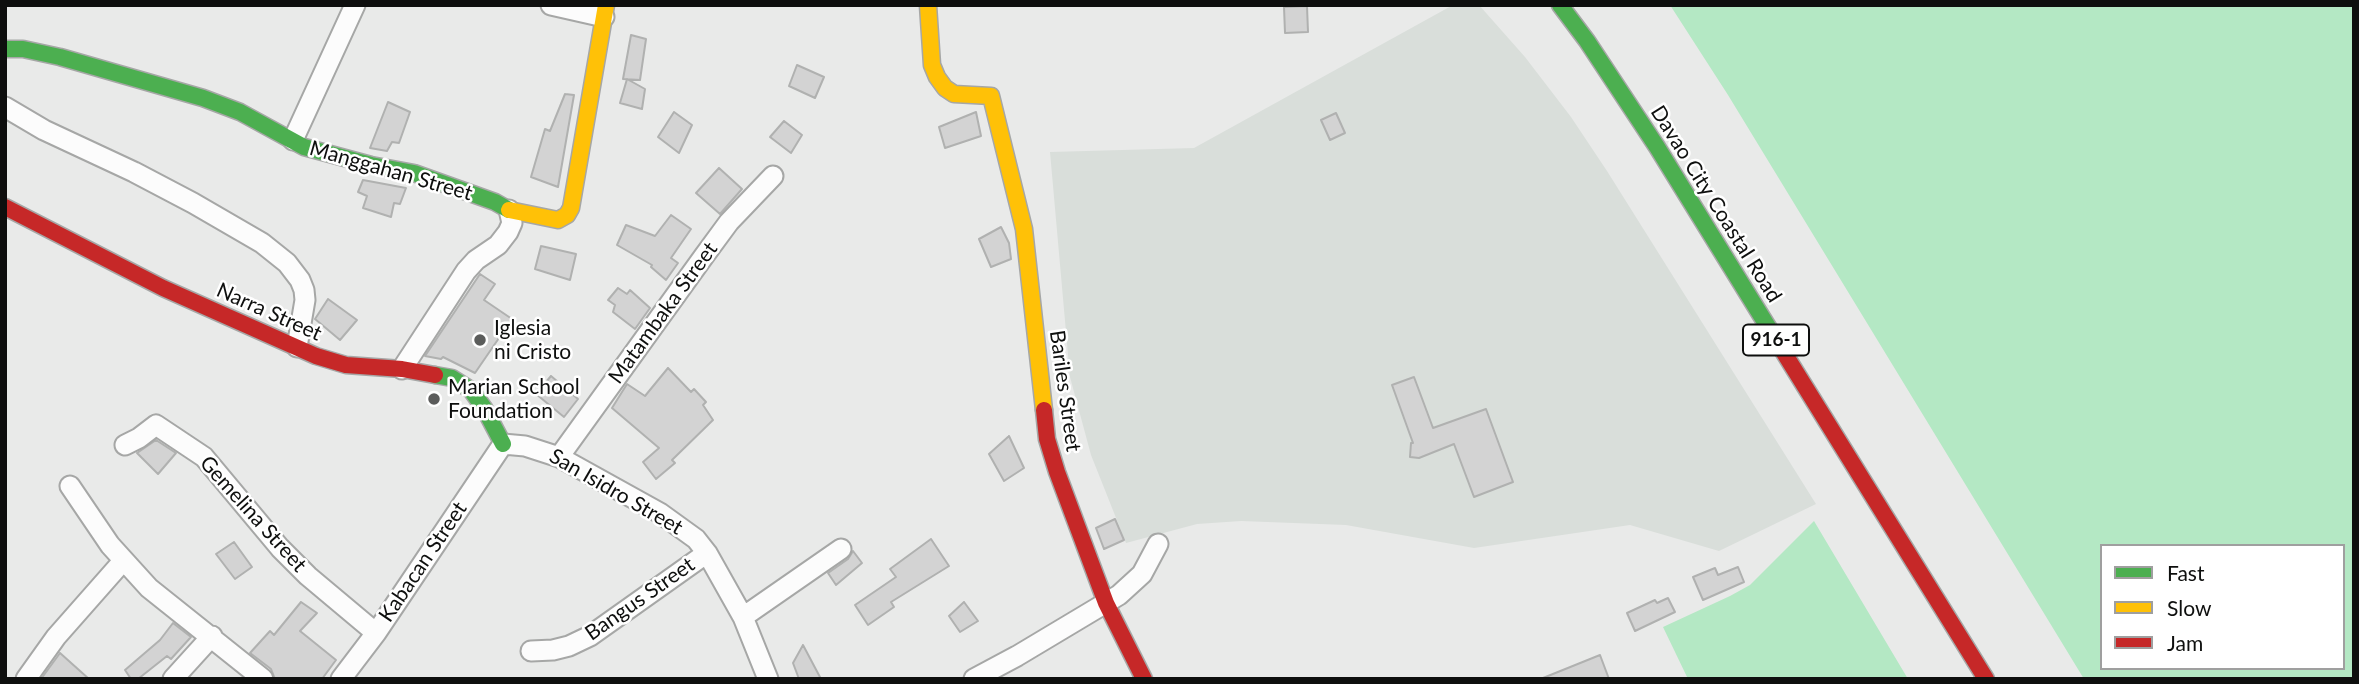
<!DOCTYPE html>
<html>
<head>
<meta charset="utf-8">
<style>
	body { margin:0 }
	#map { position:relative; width:2359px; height:684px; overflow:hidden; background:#e9eae9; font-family:Lato,sans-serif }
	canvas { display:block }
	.frame { position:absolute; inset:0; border:7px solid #0e0f0e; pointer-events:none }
	.legend { position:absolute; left:2100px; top:544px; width:245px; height:126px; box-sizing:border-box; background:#fff; border:2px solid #9f9f9f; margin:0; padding:9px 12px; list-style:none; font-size:21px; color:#0e0f0e }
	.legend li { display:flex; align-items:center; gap:14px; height:35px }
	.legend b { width:35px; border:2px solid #9f9f9f }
</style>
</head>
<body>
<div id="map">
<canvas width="2359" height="684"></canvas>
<div class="frame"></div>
<ul class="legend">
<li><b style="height:9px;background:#4caf50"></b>Fast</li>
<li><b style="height:9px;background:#ffc107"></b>Slow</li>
<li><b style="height:9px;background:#c62828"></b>Jam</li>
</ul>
</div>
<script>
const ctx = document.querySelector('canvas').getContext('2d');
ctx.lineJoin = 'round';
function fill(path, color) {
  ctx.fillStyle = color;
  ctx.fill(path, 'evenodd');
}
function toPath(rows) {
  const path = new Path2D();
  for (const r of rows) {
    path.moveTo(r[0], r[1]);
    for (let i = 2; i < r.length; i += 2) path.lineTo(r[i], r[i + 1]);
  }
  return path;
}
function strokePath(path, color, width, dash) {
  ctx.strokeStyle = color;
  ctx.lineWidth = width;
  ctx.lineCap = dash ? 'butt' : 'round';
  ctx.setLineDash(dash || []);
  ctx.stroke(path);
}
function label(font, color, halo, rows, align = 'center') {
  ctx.font = font + ' Lato,sans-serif';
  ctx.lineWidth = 5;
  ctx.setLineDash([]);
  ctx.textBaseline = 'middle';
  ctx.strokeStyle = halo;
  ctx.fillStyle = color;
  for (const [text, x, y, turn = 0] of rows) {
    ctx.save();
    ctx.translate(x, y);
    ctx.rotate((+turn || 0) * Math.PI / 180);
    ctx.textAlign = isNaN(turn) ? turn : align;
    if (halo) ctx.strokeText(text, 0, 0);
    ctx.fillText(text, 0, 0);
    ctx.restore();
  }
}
fill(toPath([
	[1453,5,1479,5,1525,57,1571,117,1607,171,1816,504,1719,551,1630,525,1474,548,1346,525,1241,521,1197,524,1126,543,1091,455,1070,377,1050,152,1194,148]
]), '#d9deda');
fill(toPath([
	[1670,5,2354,5,2354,679,2084,679,1728,95],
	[2102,546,2343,546,2343,668,2102,668],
	[1814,521,1908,679,1688,679,1663,627,1730,596,1750,585]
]), '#b4e8c4');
const building = toPath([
	[1307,6,1308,32,1285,33,1284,7,1307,6],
	[631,35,646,39,640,80,623,79,631,35],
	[797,65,824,77,815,98,789,86,797,65],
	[627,79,645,89,642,109,620,103,627,79],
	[565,94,574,95,558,187,531,177,545,129,550,131,565,94],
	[388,102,410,112,399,143,392,142,387,151,370,148,388,102],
	[674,112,692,125,679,153,658,137,674,112],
	[976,112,981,136,945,148,939,127,976,112],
	[1336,113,1345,133,1330,140,1321,120,1336,113],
	[784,121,802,135,791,153,770,137,784,121],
	[719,168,742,189,720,214,696,193,719,168],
	[363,180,406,188,400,204,394,203,391,217,363,208,367,196,358,192,363,180],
	[671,215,691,229,671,258,678,263,666,280,651,267,652,265,617,245,626,225,655,236,671,215],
	[1001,227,1009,243,1011,259,991,267,979,239,1001,227],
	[541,246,576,254,570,280,535,269,541,246],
	[480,274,495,284,484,300,512,319,475,373,443,357,441,359,425,356,480,274],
	[618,288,627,294,630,290,650,308,635,329,613,312,615,305,608,300,618,288],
	[328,299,357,320,340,340,315,319,328,299],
	[668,368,691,392,694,389,706,402,703,405,713,420,672,460,675,463,656,479,643,462,659,448,612,408,627,384,645,396,668,368],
	[551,376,578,399,564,417,536,394,551,376],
	[1414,377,1433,428,1486,409,1513,482,1474,497,1454,444,1419,458,1410,457,1411,443,1413,443,1392,385,1414,377],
	[1009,436,1024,468,1004,481,989,454,1009,436],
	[156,440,176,453,158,474,137,453,156,440],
	[1115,519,1124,540,1104,549,1096,528,1115,519],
	[931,539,949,566,891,602,894,607,868,625,855,605,896,577,890,569,931,539],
	[234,542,252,567,235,579,216,554,234,542],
	[853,551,862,563,836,585,828,573,848,559,853,551],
	[1738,567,1744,582,1703,600,1693,577,1715,568,1718,575,1738,567],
	[1668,598,1675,612,1635,631,1627,613,1655,600,1657,603,1668,598],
	[301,602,317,613,300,631,336,660,322,679,275,679,271,669,250,653,270,631,274,635,301,602],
	[964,602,978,621,960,632,949,616,964,602],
	[173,623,191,637,171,659,167,656,138,679,131,679,125,670,160,640,173,623],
	[803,645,821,679,799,679,793,663,803,645],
	[60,653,89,679,41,679,60,653],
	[1600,655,1609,679,1543,679,1543,678,1600,655]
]);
fill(building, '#d3d3d3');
strokePath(building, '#b0b1b0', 2);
const street = toPath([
	[551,5,604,17],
	[5,107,44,130,134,172,193,203,262,243,287,263,300,280,304,290,305,300,297,347],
	[293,140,355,5],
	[402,369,466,271,476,260,498,245,508,232,512,223,509,210],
	[125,445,139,438,156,425,204,457,280,548,308,576,376,633],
	[559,457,704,256,729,222,773,176],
	[70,486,110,545,149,588,263,679],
	[743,617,841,549],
	[531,651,553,650,569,646,590,636,707,553],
	[26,679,56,637,123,561],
	[173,679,212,636],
	[341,679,376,633,503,444,525,446,559,457,660,513,696,539,707,553,743,617,768,679],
	[974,679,1017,656,1119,595,1142,574,1158,544]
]);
const fast = toPath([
	[1560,5,1587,41,1657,147,1773,335],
	[5,49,23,49,60,57,203,98,240,112,304,147,371,165,414,173,495,202,509,210],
	[435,375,452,378,471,390,484,408,503,444]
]);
const slow = toPath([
	[928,5,932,65,937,77,945,88,954,94,991,96,1024,229,1044,410],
	[509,210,558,220,567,215,571,208,606,5]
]);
const jam = toPath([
	[5,207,163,288,316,356,346,365,402,369,435,375],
	[1773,335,1986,679],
	[1044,410,1047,439,1057,472,1106,603,1144,679]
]);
strokePath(street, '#a6a7a6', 23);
strokePath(fast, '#a6a7a6', 19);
strokePath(slow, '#a6a7a6', 19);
strokePath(jam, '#a6a7a6', 19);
strokePath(street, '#fcfcfc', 19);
strokePath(fast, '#4caf50', 16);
strokePath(slow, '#ffc107', 16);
strokePath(jam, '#c62828', 16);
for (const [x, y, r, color] of [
	[480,340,7,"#5b5c5b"],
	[434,399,7,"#5b5c5b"]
]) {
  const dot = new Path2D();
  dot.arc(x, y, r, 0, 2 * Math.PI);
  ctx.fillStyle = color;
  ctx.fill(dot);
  strokePath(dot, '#fff', 2.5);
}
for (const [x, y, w] of [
	[1776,340,66]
]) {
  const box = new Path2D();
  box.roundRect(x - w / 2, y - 15.5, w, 31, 5);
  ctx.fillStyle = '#fff';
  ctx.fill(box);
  strokePath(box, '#0e0f0e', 2);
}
label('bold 19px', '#0e0f0e', null, [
	["916-1",1776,340]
]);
label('21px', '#0e0f0e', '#fff', [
	["Manggahan Street",391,171,16],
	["Davao City Coastal Road",1716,204,58],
	["Narra Street",269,312,24],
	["Matambaka Street",663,313,-54],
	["Bariles Street",1065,391,82],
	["San Isidro Street",616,492,30],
	["Gemelina Street",253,514,48],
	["Kabacan Street",423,562,-56],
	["Bangus Street",640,599,-35]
]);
label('21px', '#0e0f0e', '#fff', [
	["Iglesia",494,328],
	["ni Cristo",494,352],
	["Marian School",448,387],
	["Foundation",448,411]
], 'left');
</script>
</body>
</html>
